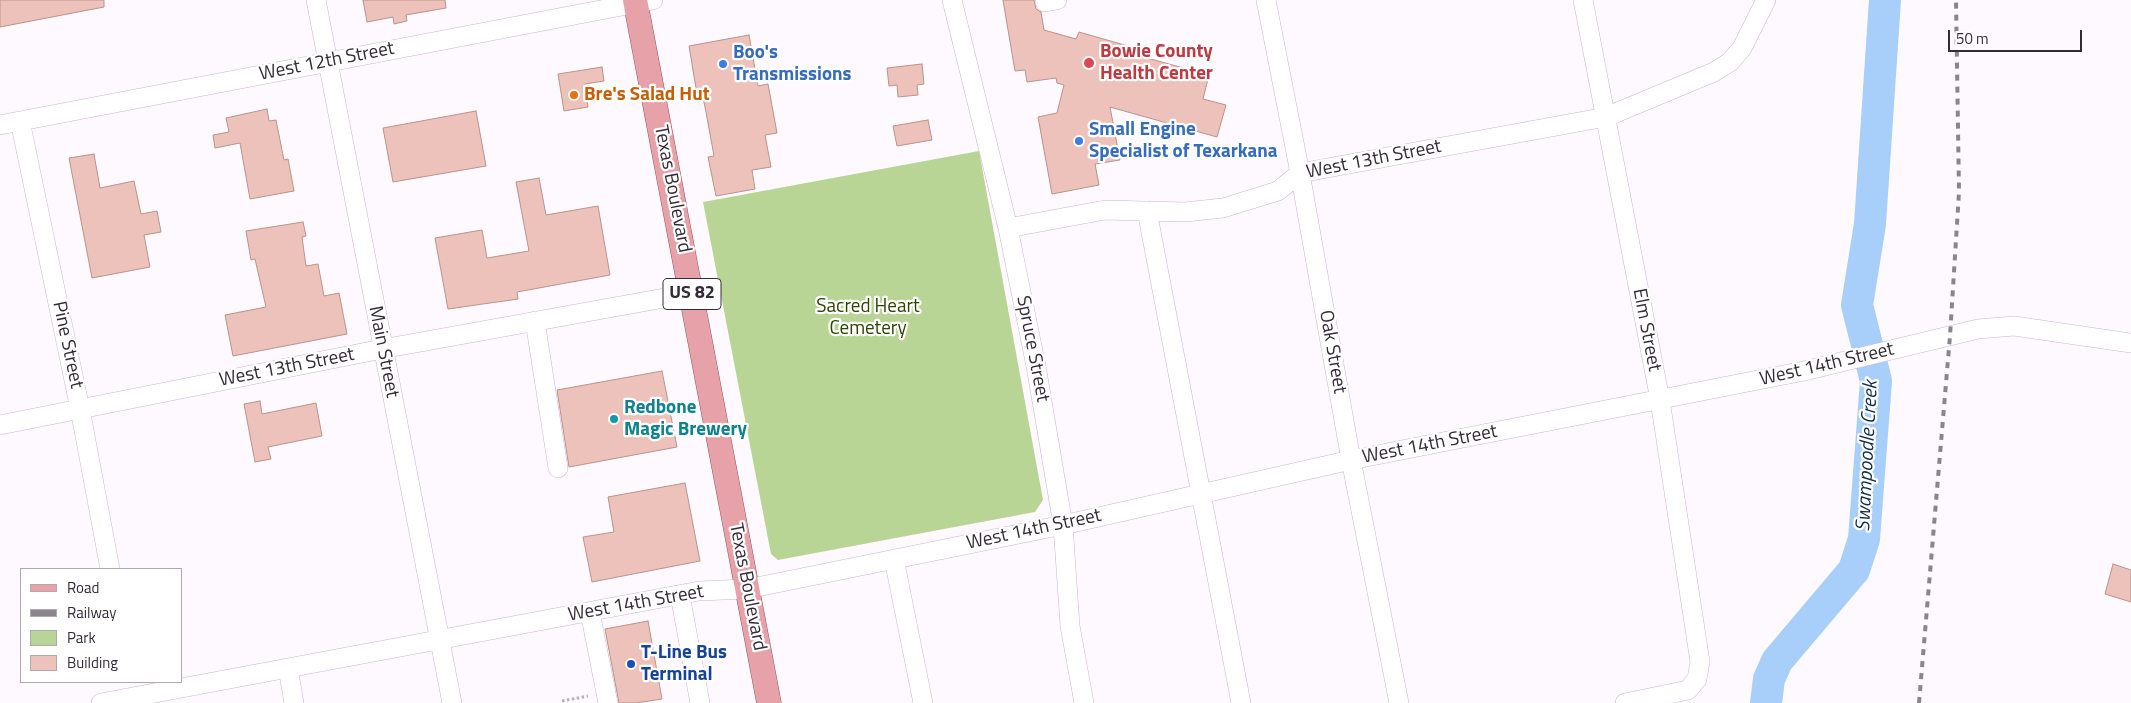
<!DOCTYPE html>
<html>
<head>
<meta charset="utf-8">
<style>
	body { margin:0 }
	#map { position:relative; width:2131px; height:703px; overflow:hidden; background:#fef9ff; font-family:"Titillium Web",sans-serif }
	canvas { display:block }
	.legend { position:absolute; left:20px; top:568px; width:162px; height:115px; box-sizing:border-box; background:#fff; border:1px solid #aeaaaf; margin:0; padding:6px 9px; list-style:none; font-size:15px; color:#342b37 }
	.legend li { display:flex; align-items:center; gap:10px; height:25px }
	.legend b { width:25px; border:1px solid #aeaaaf }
	.scale { position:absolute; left:1948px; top:30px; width:134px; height:22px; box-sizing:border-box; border:2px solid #342b37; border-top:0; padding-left:6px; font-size:15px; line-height:18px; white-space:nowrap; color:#342b37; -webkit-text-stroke:4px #fff; paint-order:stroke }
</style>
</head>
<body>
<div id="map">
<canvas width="2131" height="703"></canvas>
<ul class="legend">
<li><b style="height:6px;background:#e7a1a8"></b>Road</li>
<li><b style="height:6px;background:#8b848e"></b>Railway</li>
<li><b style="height:14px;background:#b8d595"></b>Park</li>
<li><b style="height:14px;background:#ecc2bb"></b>Building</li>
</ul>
<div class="scale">50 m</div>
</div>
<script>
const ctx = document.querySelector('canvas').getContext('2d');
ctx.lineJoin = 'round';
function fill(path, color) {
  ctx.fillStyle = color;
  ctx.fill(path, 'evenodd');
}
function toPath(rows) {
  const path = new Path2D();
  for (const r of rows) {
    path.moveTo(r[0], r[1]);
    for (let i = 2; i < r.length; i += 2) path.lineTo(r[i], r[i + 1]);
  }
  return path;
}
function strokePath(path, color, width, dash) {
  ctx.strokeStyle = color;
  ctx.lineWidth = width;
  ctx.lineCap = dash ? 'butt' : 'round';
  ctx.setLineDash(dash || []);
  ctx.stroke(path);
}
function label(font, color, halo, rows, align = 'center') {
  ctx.font = font + ' "Titillium Web",sans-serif';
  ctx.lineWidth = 4.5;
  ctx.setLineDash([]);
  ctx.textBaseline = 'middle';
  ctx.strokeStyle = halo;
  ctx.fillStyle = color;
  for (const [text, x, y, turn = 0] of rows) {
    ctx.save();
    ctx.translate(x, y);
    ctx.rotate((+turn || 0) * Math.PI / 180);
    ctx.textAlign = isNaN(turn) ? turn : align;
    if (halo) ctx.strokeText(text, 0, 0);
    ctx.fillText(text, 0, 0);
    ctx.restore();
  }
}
fill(toPath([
	[979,151,1043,500,1035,512,778,560,771,554,703,202]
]), '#b8d595');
strokePath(toPath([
	[1766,703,1769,679,1777,661,1854,570,1864,539,1876,381,1857,305,1870,224,1885,0]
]), '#a7cff9', 32);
const building = toPath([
	[0,0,104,0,104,7,0,27,0,0],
	[363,0,445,0,446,8,406,15,407,21,394,24,393,17,367,22,363,0],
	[1003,0,1034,0,1036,9,1041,12,1044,30,1076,39,1079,32,1142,50,1140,56,1209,75,1203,99,1226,105,1217,137,1110,107,1120,160,1095,164,1099,185,1052,194,1038,117,1057,113,1064,85,1057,83,1056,78,1027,82,1025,70,1015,71,1003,0],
	[749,35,758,86,768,84,777,133,765,135,771,167,752,170,755,189,716,196,708,157,714,156,706,112,702,93,697,94,689,46,749,35],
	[922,64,924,84,917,85,918,95,898,97,897,85,889,86,887,68,922,64],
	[602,67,604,81,585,84,588,107,564,111,558,74,602,67],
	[267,109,269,121,276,120,284,160,288,159,294,191,250,199,240,143,215,148,213,135,229,132,226,118,267,109],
	[476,111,486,166,393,182,383,128,476,111],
	[928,120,932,140,897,146,893,126,928,120],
	[94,154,100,188,134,181,141,214,157,211,161,232,144,235,150,267,92,278,69,158,94,154],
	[539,178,546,215,598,206,610,275,517,292,518,299,448,309,435,238,482,230,487,258,529,251,516,182,539,178],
	[303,222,306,236,302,237,306,266,318,264,324,296,339,293,347,334,233,356,225,315,266,307,255,259,251,260,246,231,303,222],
	[662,371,677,447,569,467,557,390,662,371],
	[260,401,262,414,316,403,322,436,268,447,271,459,255,462,244,404,260,401],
	[685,483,700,561,592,582,583,537,614,532,608,497,685,483],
	[2113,564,2131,570,2131,602,2105,594,2113,564],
	[648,621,662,699,636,703,619,703,605,629,648,621]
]);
fill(building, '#ecc2bb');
strokePath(building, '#bb928c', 1);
const minor = toPath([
	[316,0,452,703],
	[952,0,1008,228,1036,366,1063,525,1070,626,1084,703],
	[1266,0,1300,173,1351,460,1399,703],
	[1583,0,1660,400,1700,662,1697,679,1688,690,1625,703],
	[1045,2,1057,0],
	[20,121,80,409,110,569],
	[0,125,653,0],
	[1147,211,1241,703],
	[1008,228,1105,210,1185,212,1223,208,1278,191,1300,173,1606,117,1714,72,1730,62,1742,48,1766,0],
	[535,321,558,468],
	[0,425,382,349,692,293],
	[894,559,923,703],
	[680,595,700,703],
	[590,612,608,703],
	[288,668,294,703],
	[101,703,699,591,747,589,1063,525,1351,460,1804,371,1978,329,2014,326,2131,343]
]);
const major = toPath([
	[635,0,769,703]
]);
strokePath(minor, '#ccb3d2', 20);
strokePath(major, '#9e4f5b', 25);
strokePath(toPath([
	[562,701,588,696]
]), '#b6afb7', 3, [2.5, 2.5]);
strokePath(minor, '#fff', 19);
strokePath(major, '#e7a1a8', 24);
strokePath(toPath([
	[1919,703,1950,336,1959,192,1956,0]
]), '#8b848e', 4, [6, 6]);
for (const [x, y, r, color] of [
	[1089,63,6,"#e0444e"],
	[723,64,5,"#3f7fe0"],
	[574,95,5,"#e8710a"],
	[1079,141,5,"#3f7fe0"],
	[614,419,5,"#0f9aa8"],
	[631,664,5,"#1a4fb4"]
]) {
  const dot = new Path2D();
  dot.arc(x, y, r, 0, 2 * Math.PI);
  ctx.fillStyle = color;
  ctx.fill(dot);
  strokePath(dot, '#fff', 2);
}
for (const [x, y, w] of [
	[692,294,58]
]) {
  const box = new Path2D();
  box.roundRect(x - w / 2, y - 15.5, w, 31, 4);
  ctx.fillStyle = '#fff';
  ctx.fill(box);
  strokePath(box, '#342b37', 1);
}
label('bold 18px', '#342b37', null, [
	["US 82",692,294]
]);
label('bold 19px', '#be3a42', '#fff', [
	["Bowie County",1100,52],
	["Health Center",1100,74]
], 'left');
label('bold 19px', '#366cbe', '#fff', [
	["Boo's",733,53],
	["Transmissions",733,75],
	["Small Engine",1089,130],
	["Specialist of Texarkana",1089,152]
], 'left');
label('19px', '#342b37', '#fff', [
	["West 12th Street",327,62,-11],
	["West 13th Street",1374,160,-11],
	["Texas Boulevard",672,189,79],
	["Elm Street",1646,330,79],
	["Pine Street",67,345,78],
	["Spruce Street",1032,349,79],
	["Main Street",383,352,79],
	["Oak Street",1332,352,80],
	["West 14th Street",1827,365,-13],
	["West 13th Street",287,368,-11],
	["West 14th Street",1430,445,-11],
	["West 14th Street",1034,530,-12],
	["Texas Boulevard",747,587,79],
	["West 14th Street",636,604,-10]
]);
label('bold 19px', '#c56008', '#fff', [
	["Bre's Salad Hut",584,95]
], 'left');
label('19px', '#2c4301', '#fff', [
	["Sacred Heart",868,307],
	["Cemetery",868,329]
]);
label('bold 19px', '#0d838f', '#fff', [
	["Redbone",624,408],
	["Magic Brewery",624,430]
], 'left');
label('bold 19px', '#164399', '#fff', [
	["T-Line Bus",641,653],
	["Terminal",641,675]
], 'left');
label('italic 20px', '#112d49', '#fff', [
	["Swampoodle Creek",1868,456,-87]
]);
</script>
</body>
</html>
